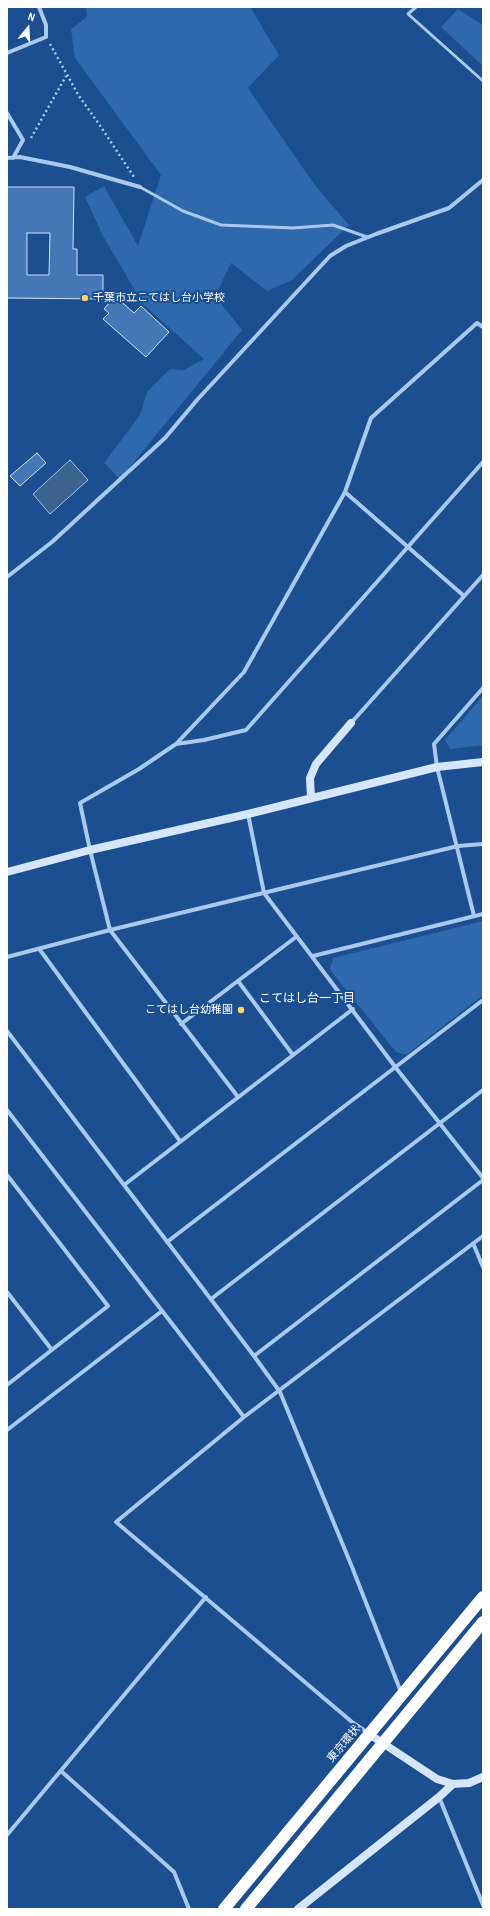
<!DOCTYPE html>
<html>
<head>
<meta charset="utf-8">
<style>
	body { margin:0 }
	#map { position:relative; width:490px; height:1916px; overflow:hidden; background:#1b4f8f; font-family:"Archivo Narrow",sans-serif }
	canvas { display:block }
	.frame { position:absolute; inset:0; border:8px solid #fff; pointer-events:none }
	.north { position:absolute; left:8px; top:8px; width:40px; height:40px; -webkit-text-stroke:3px #1b4f8f; paint-order:stroke; rotate:18deg; font-size:11px; font-weight:700; line-height:16px; text-align:center; color:#fff }
	.north::after { content:''; display:block; margin:auto; width:14px; height:18px; background:#fff; clip-path:polygon(50% 0,100% 100%,50% 72%,0 100%) }
</style>
</head>
<body>
<div id="map">
<canvas width="490" height="1916"></canvas>
<div class="frame"></div>
<div class="north">N</div>
</div>
<script>
const ctx = document.querySelector('canvas').getContext('2d');
ctx.lineJoin = 'round';
function fill(path, color) {
  ctx.fillStyle = color;
  ctx.fill(path, 'evenodd');
}
function toPath(rows) {
  const path = new Path2D();
  for (const r of rows) {
    path.moveTo(r[0], r[1]);
    for (let i = 2; i < r.length; i += 2) path.lineTo(r[i], r[i + 1]);
  }
  return path;
}
function strokePath(path, color, width, dash) {
  ctx.strokeStyle = color;
  ctx.lineWidth = width;
  ctx.lineCap = dash ? 'butt' : 'round';
  ctx.setLineDash(dash || []);
  ctx.stroke(path);
}
function label(font, color, halo, rows, align = 'center') {
  ctx.font = font + ' "Archivo Narrow","Noto Sans JP",sans-serif';
  ctx.lineWidth = 4;
  ctx.setLineDash([]);
  ctx.textBaseline = 'middle';
  ctx.strokeStyle = halo;
  ctx.fillStyle = color;
  for (const [text, x, y, turn = 0] of rows) {
    ctx.save();
    ctx.translate(x, y);
    ctx.rotate((+turn || 0) * Math.PI / 180);
    ctx.textAlign = isNaN(turn) ? turn : align;
    if (halo) ctx.strokeText(text, 0, 0);
    ctx.fillText(text, 0, 0);
    ctx.restore();
  }
}
fill(toPath([
	[86,7,250,7,279,55,248,88,314,184,349,225,292,280,267,291,231,263,215,296,242,330,120,479,104,463,140,415,147,392,170,369,184,370,204,359,143,304,103,236,85,197,104,186,138,246,161,175,75,58,71,29,87,17],
	[458,9,483,25,483,66,441,27],
	[483,696,483,745,450,749,445,740],
	[483,921,483,995,406,1055,396,1052,330,970,333,958]
]), '#2e69ad');
const water = toPath([
	[70,460,88,480,50,514,33,494,70,460]
]);
fill(water, '#3c6290');
strokePath(water, '#9cc4f0', 1);
const building = toPath([
	[7,187,74,187,73,249,77,249,77,275,103,275,103,299,7,298,7,187],
	[27,233,50,233,49,275,27,275,27,233],
	[115,296,134,313,141,306,169,332,146,357,103,319,109,313,104,309,115,296],
	[37,453,46,463,20,486,10,476,37,453]
]);
fill(building, '#4478b7');
strokePath(building, '#cfe3fa', 1);
strokePath(toPath([
	[50,44,79,96,101,127,134,177],
	[31,138,66,76]
]), '#a9c9ee', 2.5, [2, 3]);
strokePath(toPath([
	[416,7,408,14,483,81],
	[140,187,183,211,221,225,293,228,333,225,367,237]
]), '#a9c9ee', 3);
strokePath(toPath([
	[7,53,46,37,46,25,39,7],
	[7,113,23,140,13,158],
	[7,158,20,157,70,167,140,187],
	[345,492,464,596],
	[7,577,52,542,165,438,197,400,330,256,346,246,376,234,449,208,483,180],
	[351,723,483,575],
	[176,744,204,740,246,730,483,462],
	[248,814,264,893,396,1068,483,1178],
	[474,916,437,767,434,744,483,688],
	[40,950,180,1141],
	[313,956,483,914],
	[7,957,110,930,458,846,483,844],
	[238,981,293,1055],
	[181,1024,296,937],
	[7,1031,254,1356,280,1392,352,1567,401,1692],
	[238,1097,110,930,90,850,80,803,139,769,176,744,244,672,345,492,371,418,477,323,483,327],
	[7,1110,244,1417],
	[7,1175,108,1306,7,1385],
	[124,1185,353,1009],
	[167,1242,483,1000],
	[473,1243,483,1267],
	[7,1292,52,1350],
	[211,1299,483,1090],
	[254,1356,483,1180],
	[7,1430,162,1311],
	[368,1733,352,1722,116,1522,244,1417,483,1236],
	[61,1771,174,1872,189,1909],
	[439,1797,483,1905],
	[7,1835,206,1597]
]), '#a9c9ee', 4);
strokePath(toPath([
	[311,798,310,778,316,764,351,723],
	[7,872,90,850,248,814,437,767,483,762],
	[369,1734,437,1779,453,1784,469,1783,483,1777],
	[298,1909,439,1797,453,1784]
]), '#d6e6fa', 8);
strokePath(toPath([
	[224,1909,483,1597],
	[246,1909,483,1622]
]), '#fff', 12);
for (const [x, y, r, color] of [
	[85,298,4,"#ffd166"],
	[241,1010,4,"#ffd166"]
]) {
  const dot = new Path2D();
  dot.arc(x, y, r, 0, 2 * Math.PI);
  ctx.fillStyle = color;
  ctx.fill(dot);
  strokePath(dot, '#1b4f8f', 1.5);
}
label('11px', '#fff', '#1b4f8f', [
	["千葉市立こてはし台小学校",93,298],
	["こてはし台幼稚園",233,1010,"right"]
], 'left');
label('11px', '#fff', '#1b4f8f', [
	["東京環状",344,1744,-50]
]);
label('12px', '#fff', '#1b4f8f', [
	["こてはし台一丁目",307,999]
]);
</script>
</body>
</html>
